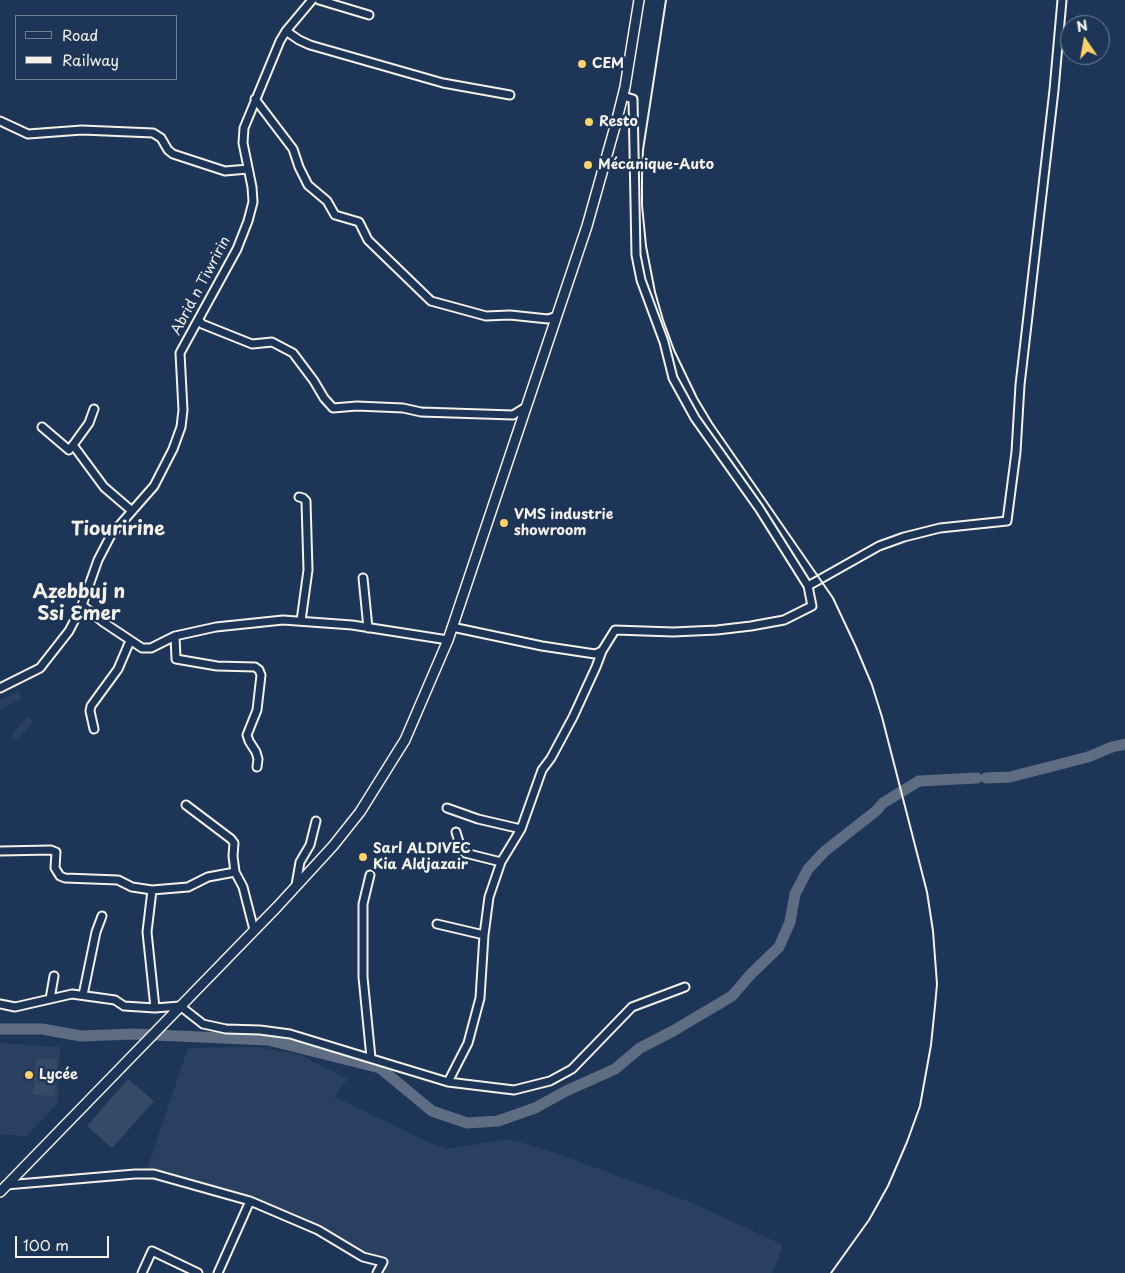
<!DOCTYPE html>
<html>
<head>
<meta charset="utf-8">
<style>
	body { margin:0 }
	#map { position:relative; width:1125px; height:1273px; overflow:hidden; background:#1d3557; font-family:"Playpen Sans",sans-serif }
	canvas { display:block }
	.legend { position:absolute; left:15px; top:15px; width:162px; height:65px; box-sizing:border-box; background:#1d3557; border:1px solid #738091; margin:0; padding:6px 9px; list-style:none; font-size:15px; color:#f4f1e8 }
	.legend li { display:flex; align-items:center; gap:10px; height:25px }
	.legend b { width:25px; border:1px solid #738091 }
	.north { position:absolute; left:1060px; top:15px; width:50px; height:50px; box-sizing:border-box; background:#1d3557; border:1px solid #738091; border-radius:50%; rotate:348deg; font-size:14px; font-weight:700; line-height:20px; text-align:center; color:#f4f1e8 }
	.north::after { content:''; display:block; margin:auto; width:18px; height:22px; background:#ffd166; clip-path:polygon(50% 0,100% 100%,50% 72%,0 100%) }
	.scale { position:absolute; left:15px; top:1236px; width:94px; height:22px; box-sizing:border-box; border:2px solid #f4f1e8; border-top:0; padding-left:6px; font-size:15px; line-height:18px; white-space:nowrap; color:#f4f1e8; -webkit-text-stroke:4px #1d3557; paint-order:stroke }
</style>
</head>
<body>
<div id="map">
<canvas width="1125" height="1273"></canvas>
<ul class="legend">
<li><b style="height:6px;background:#1d3557"></b>Road</li>
<li><b style="height:6px;background:#f4f1e8"></b>Railway</li>
</ul>
<div class="north">N</div>
<div class="scale">100 m</div>
</div>
<script>
const ctx = document.querySelector('canvas').getContext('2d');
ctx.lineJoin = 'round';
function fill(path, color) {
  ctx.fillStyle = color;
  ctx.fill(path, 'evenodd');
}
function toPath(rows) {
  const path = new Path2D();
  for (const r of rows) {
    path.moveTo(r[0], r[1]);
    for (let i = 2; i < r.length; i += 2) path.lineTo(r[i], r[i + 1]);
  }
  return path;
}
function strokePath(path, color, width, dash) {
  ctx.strokeStyle = color;
  ctx.lineWidth = width;
  ctx.lineCap = dash ? 'butt' : 'round';
  ctx.setLineDash(dash || []);
  ctx.stroke(path);
}
function label(font, color, halo, rows, align = 'center') {
  ctx.font = font + ' "Playpen Sans",sans-serif';
  ctx.lineWidth = 5;
  ctx.setLineDash([]);
  ctx.textBaseline = 'middle';
  ctx.strokeStyle = halo;
  ctx.fillStyle = color;
  for (const [text, x, y, turn = 0] of rows) {
    ctx.save();
    ctx.translate(x, y);
    ctx.rotate((+turn || 0) * Math.PI / 180);
    ctx.textAlign = isNaN(turn) ? turn : align;
    if (halo) ctx.strokeText(text, 0, 0);
    ctx.fillText(text, 0, 0);
    ctx.restore();
  }
}
fill(toPath([
	[19,691,22,699,0,709,0,700],
	[27,717,34,721,18,739,13,739,12,734],
	[0,1043,60,1047,58,1103,27,1136,0,1135],
	[259,1047,301,1055,347,1079,335,1097,430,1143,448,1149,509,1139,549,1151,690,1202,783,1245,773,1273,383,1273,311,1233,245,1204,144,1178,188,1048]
]), '#2a4060');
fill(toPath([
	[36,1059,57,1059,55,1096,33,1095],
	[128,1079,154,1101,112,1148,87,1126]
]), '#354a67');
strokePath(toPath([
	[986,778,1010,777,1088,757,1112,747,1125,744],
	[0,1029,42,1029,81,1036,133,1034,268,1040,380,1068,432,1111,467,1123,498,1121,535,1108,566,1091,615,1069,640,1048,673,1031,732,996,751,974,779,947,790,922,795,894,808,869,825,851,876,811,883,803,919,781,977,778]
]), '#5e6d82', 11);
const minor = toPath([
	[319,0,369,15],
	[286,31,299,40,310,45,443,83,510,95],
	[255,99,293,149,299,167,308,185,327,201,335,215,359,222,368,240,431,301,486,316,510,315,548,319,557,316],
	[0,121,28,134,82,130,153,133,161,138,168,150,173,154,225,171,248,169],
	[199,320,202,324,252,344,272,342,293,353,314,381,324,398,333,408,357,406,403,408,421,412,513,415,526,407],
	[94,409,89,423,73,445,104,487,132,511],
	[42,427,69,450,73,445],
	[299,497,303,498,306,501,308,570,301,621],
	[363,578,368,628],
	[808,586,879,546,904,537,940,528,1007,521,1016,452,1020,385,1054,90,1062,0],
	[82,605,103,622,142,648,151,648,175,636,216,627,283,620,352,625,448,640],
	[452,627,542,646,595,654,602,651,615,630,673,632,717,630,751,626,784,620,812,606,808,586,759,508,695,418,673,378,664,342,641,280,636,255,633,99,623,96],
	[175,636,176,659,217,666,255,667,259,670,261,675,257,710,247,735,249,741,256,752,258,759,257,767],
	[0,688,40,668,69,631,81,608,98,560,111,535,154,486,173,449,181,427,183,410,180,353,237,249,248,221,253,202,252,187,243,143,244,128,280,41,286,31,312,0],
	[94,729,90,711,91,706,118,669,130,641],
	[186,805,231,839,234,843,233,856,235,872],
	[447,808,478,819,521,829],
	[456,832,461,849,465,853,501,862],
	[0,851,51,850,56,852,55,868,60,876,65,878,118,880,132,887,152,890,188,887,208,877,235,872,243,887,254,930],
	[370,875,363,904,363,977,371,1058],
	[296,885,300,862,310,845,316,821],
	[152,890,147,932,155,1008],
	[437,924,484,935],
	[83,995,96,932,102,916],
	[50,999,54,976],
	[0,1004,15,1007,72,994,115,1000,124,1006,155,1008,180,1006,203,1024,226,1029,260,1030,290,1034,448,1082,514,1090,550,1081,572,1069,632,1007,685,987],
	[448,1082,468,1043,480,998,484,935,489,897,501,862,521,829,542,770,551,758,573,717,596,667,602,651],
	[6,1185,135,1174,154,1174,250,1201,318,1230,363,1257,383,1262,377,1273],
	[142,1273,152,1251,198,1273],
	[218,1273,250,1201]
]);
const major = toPath([
	[0,1192,277,907,333,846,360,812,405,740,448,640,587,226,616,123,625,87,639,0]
]);
strokePath(minor, '#f4f1e8', 11);
strokePath(major, '#f4f1e8', 12);
strokePath(minor, '#1d3557', 7);
strokePath(major, '#1d3557', 9);
strokePath(toPath([
	[666,0,643,150,642,176,642,205,646,246,655,292,663,320,674,350,697,398,712,423,833,598,856,647,872,685,882,717,927,892,933,931,937,984,935,1006,931,1045,920,1106,907,1142,888,1186,869,1220,831,1273]
]), '#f4f1e8', 2);
for (const [x, y, r, color] of [
	[582,64,5,"#ffd166"],
	[589,122,5,"#ffd166"],
	[588,165,5,"#ffd166"],
	[504,523,5,"#ffd166"],
	[363,857,5,"#ffd166"],
	[29,1075,5,"#ffd166"]
]) {
  const dot = new Path2D();
  dot.arc(x, y, r, 0, 2 * Math.PI);
  ctx.fillStyle = color;
  ctx.fill(dot);
  strokePath(dot, '#1d3557', 2);
}
label('bold 14px', '#f4f1e8', '#1d3557', [
	["CEM",592,64],
	["Resto",599,122],
	["Mécanique-Auto",598,165],
	["VMS industrie",514,515],
	["showroom",514,531],
	["Sarl ALDIVEC",373,849],
	["Kia Aldjazair",373,865],
	["Lycée",39,1075]
], 'left');
label('14px', '#f4f1e8', '#1d3557', [
	["Abrid n Tiwririn",201,286,-62]
]);
label('bold 19px', '#f4f1e8', '#1d3557', [
	["Tiouririne",118,530],
	["Aẓebbuj n",79,593],
	["Ssi Ɛmer",79,615]
]);
</script>
</body>
</html>
